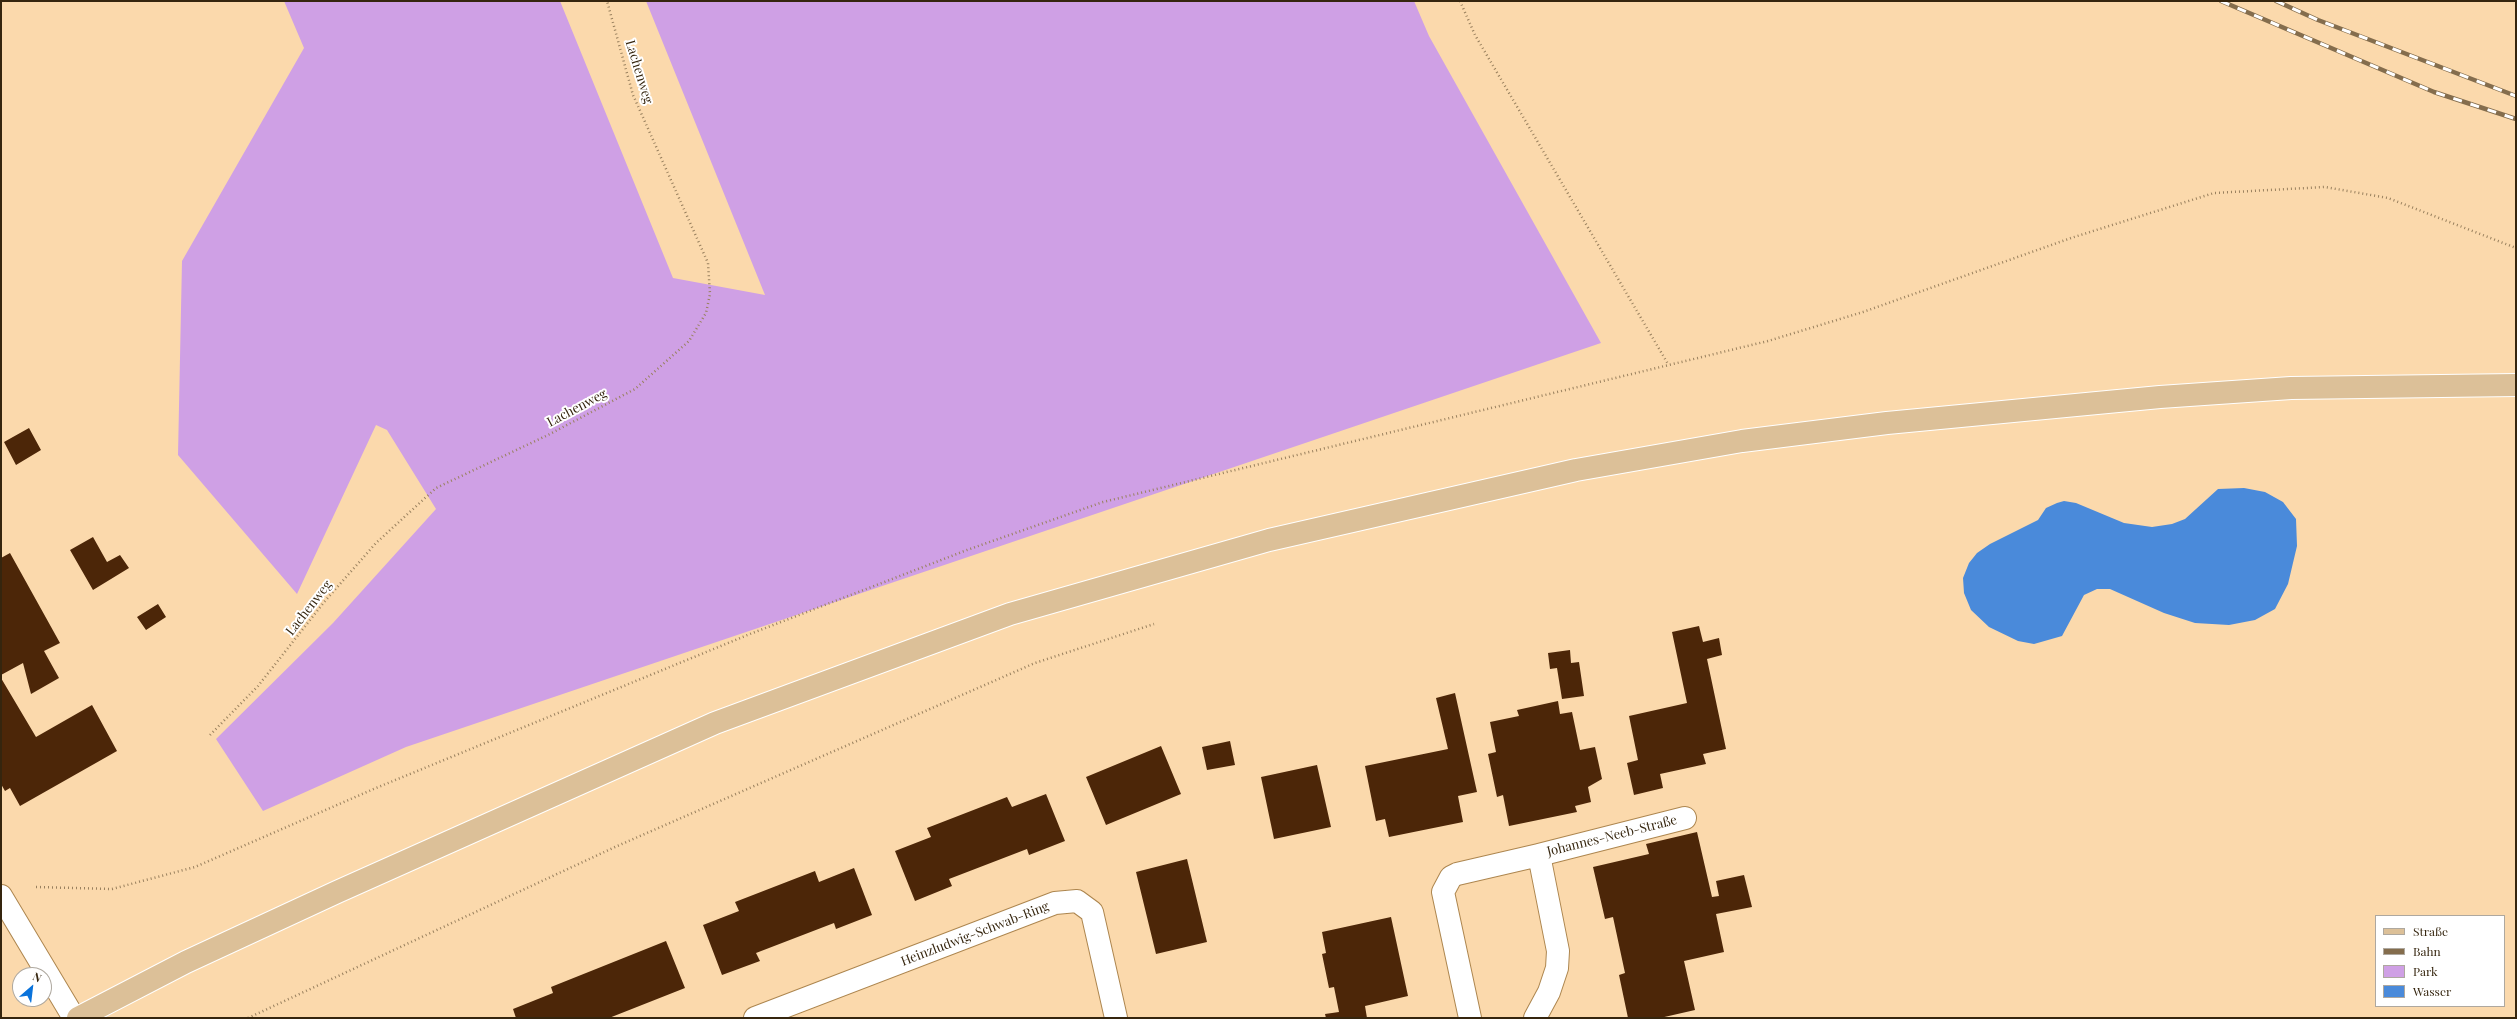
<!DOCTYPE html>
<html>
<head>
<meta charset="utf-8">
<style>
	body { margin:0 }
	#map { position:relative; width:2517px; height:1019px; overflow:hidden; background:#fbd9ac; font-family:"Playfair Display",serif }
	canvas { display:block }
	.frame { position:absolute; inset:0; border:2px solid #35250e; pointer-events:none }
	.legend { position:absolute; left:2375px; top:915px; width:130px; height:92px; box-sizing:border-box; background:#fff; border:1px solid #aea89f; margin:0; padding:5px 7px; list-style:none; font-size:12px; color:#35250e }
	.legend li { display:flex; align-items:center; gap:8px; height:20px }
	.legend b { width:20px; border:1px solid #aea89f }
	.north { position:absolute; left:12px; top:967px; width:40px; height:40px; box-sizing:border-box; background:#fff; border:1px solid #aea89f; border-radius:50%; rotate:28deg; font-size:11px; font-weight:700; line-height:16px; text-align:center; color:#35250e }
	.north::after { content:''; display:block; margin:auto; width:14px; height:18px; background:#0a73db; clip-path:polygon(50% 0,100% 100%,50% 72%,0 100%) }
</style>
</head>
<body>
<div id="map">
<canvas width="2517" height="1019"></canvas>
<div class="frame"></div>
<ul class="legend">
<li><b style="height:5px;background:#dcc098"></b>Straße</li>
<li><b style="height:5px;background:#846d4d"></b>Bahn</li>
<li><b style="height:11px;background:#cfa0e5"></b>Park</li>
<li><b style="height:11px;background:#4a8ada"></b>Wasser</li>
</ul>
<div class="north">N</div>
</div>
<script>
const ctx = document.querySelector('canvas').getContext('2d');
ctx.lineJoin = 'round';
function fill(path, color) {
  ctx.fillStyle = color;
  ctx.fill(path, 'evenodd');
}
function toPath(rows) {
  const path = new Path2D();
  for (const r of rows) {
    path.moveTo(r[0], r[1]);
    for (let i = 2; i < r.length; i += 2) path.lineTo(r[i], r[i + 1]);
  }
  return path;
}
function strokePath(path, color, width, dash) {
  ctx.strokeStyle = color;
  ctx.lineWidth = width;
  ctx.lineCap = dash ? 'butt' : 'round';
  ctx.setLineDash(dash || []);
  ctx.stroke(path);
}
function label(font, color, halo, rows, align = 'center') {
  ctx.font = font + ' "Playfair Display",serif';
  ctx.lineWidth = 4;
  ctx.setLineDash([]);
  ctx.textBaseline = 'middle';
  ctx.strokeStyle = halo;
  ctx.fillStyle = color;
  for (const [text, x, y, turn = 0] of rows) {
    ctx.save();
    ctx.translate(x, y);
    ctx.rotate((+turn || 0) * Math.PI / 180);
    ctx.textAlign = isNaN(turn) ? turn : align;
    if (halo) ctx.strokeText(text, 0, 0);
    ctx.fillText(text, 0, 0);
    ctx.restore();
  }
}
fill(toPath([
	[284,1,560,1,673,278,765,295,646,1,1414,1,1429,36,1601,343,406,747,263,811,216,739,333,623,436,509,387,430,376,425,297,594,178,455,182,261,304,48]
]), '#cfa0e5');
fill(toPath([
	[2244,488,2265,492,2283,502,2296,519,2297,546,2288,584,2275,609,2255,620,2229,625,2195,623,2164,613,2110,589,2097,589,2084,595,2062,636,2034,644,2018,641,1989,627,1971,610,1964,593,1963,578,1969,563,1977,553,1990,544,2038,520,2046,508,2057,503,2064,501,2076,503,2124,523,2152,527,2172,524,2185,519,2218,489]
]), '#4a8ada');
fill(toPath([
	[29,428,41,450,16,465,4,442],
	[93,537,107,562,120,555,129,568,93,590,70,550],
	[10,553,60,643,44,651,59,678,31,694,23,663,1,675,1,558],
	[158,604,166,617,146,630,137,617],
	[1699,626,1703,642,1719,638,1722,655,1707,659,1726,749,1703,754,1706,764,1660,774,1663,788,1634,795,1627,763,1638,760,1629,716,1687,703,1672,632],
	[1570,650,1571,663,1579,662,1584,696,1562,699,1557,668,1550,669,1548,653],
	[1,678,36,737,92,705,117,751,20,806,10,788,5,791,1,784],
	[1455,693,1477,792,1458,796,1463,822,1389,837,1385,819,1376,821,1365,766,1448,749,1436,698],
	[1558,701,1560,714,1572,712,1580,750,1595,747,1602,779,1588,787,1591,802,1575,806,1577,812,1509,826,1503,795,1497,797,1488,754,1496,752,1490,722,1519,716,1517,710],
	[1230,741,1235,765,1207,770,1202,747],
	[1161,746,1181,794,1106,825,1086,777],
	[1317,765,1331,827,1274,839,1261,777],
	[1046,794,1065,841,1029,855,1027,849,949,879,952,886,915,901,895,851,931,837,927,828,1007,797,1012,807],
	[1697,832,1712,897,1719,896,1716,881,1744,875,1752,907,1716,914,1724,952,1684,961,1695,1010,1660,1018,1628,1018,1619,975,1625,973,1613,917,1605,919,1593,867,1649,854,1646,844],
	[1187,859,1207,942,1156,954,1136,872],
	[854,868,872,915,836,929,834,923,756,953,760,961,722,975,703,925,739,911,735,902,815,871,819,882],
	[1391,917,1408,996,1365,1006,1367,1018,1326,1018,1325,1014,1339,1012,1334,987,1329,988,1322,954,1326,953,1322,932],
	[666,941,685,988,609,1018,516,1018,513,1009,553,993,551,987]
]), '#4c2608');
const street = toPath([
	[1539,855,1685,818],
	[1,896,74,1018],
	[755,1018,1055,903,1077,901,1092,912,1116,1018],
	[1470,1018,1443,892,1451,877,1457,874,1539,855,1558,951,1557,968,1549,992,1535,1018]
]);
const primary = toPath([
	[78,1018,186,962,337,892,715,723,1010,614,1269,540,1576,470,1742,441,1887,423,2160,397,2291,388,2516,385]
]);
strokePath(street, '#ad864f', 24);
strokePath(primary, '#fff', 24);
strokePath(toPath([
	[1460,1,1475,35,1668,364],
	[210,735,258,686,325,601,376,543,436,488,548,435,635,389,689,341,706,313,710,294,708,263,633,95,607,1],
	[36,887,112,889,195,867,376,788,750,634,967,550,1103,502,1768,341,1863,312,2071,238,2214,193,2325,187,2388,198,2516,248],
	[248,1018,615,847,1035,663,1154,624]
]), '#99805e', 2.5, [1, 3]);
strokePath(street, '#fff', 22);
strokePath(primary, '#dcc098', 22);
const rail = toPath([
	[2221,1,2434,92,2516,119],
	[2276,1,2318,20,2516,96]
]);
strokePath(rail, '#846d4d', 4.5);
strokePath(rail, '#fff', 3, [9]);
label('13px', '#35250e', '#fff', [
	["Lachenweg",639,72,73],
	["Lachenweg",577,408,-28],
	["Lachenweg",309,608,-52],
	["Johannes-Neeb-Straße",1612,836,-14],
	["Heinzludwig-Schwab-Ring",975,934,-21]
]);
</script>
</body>
</html>
